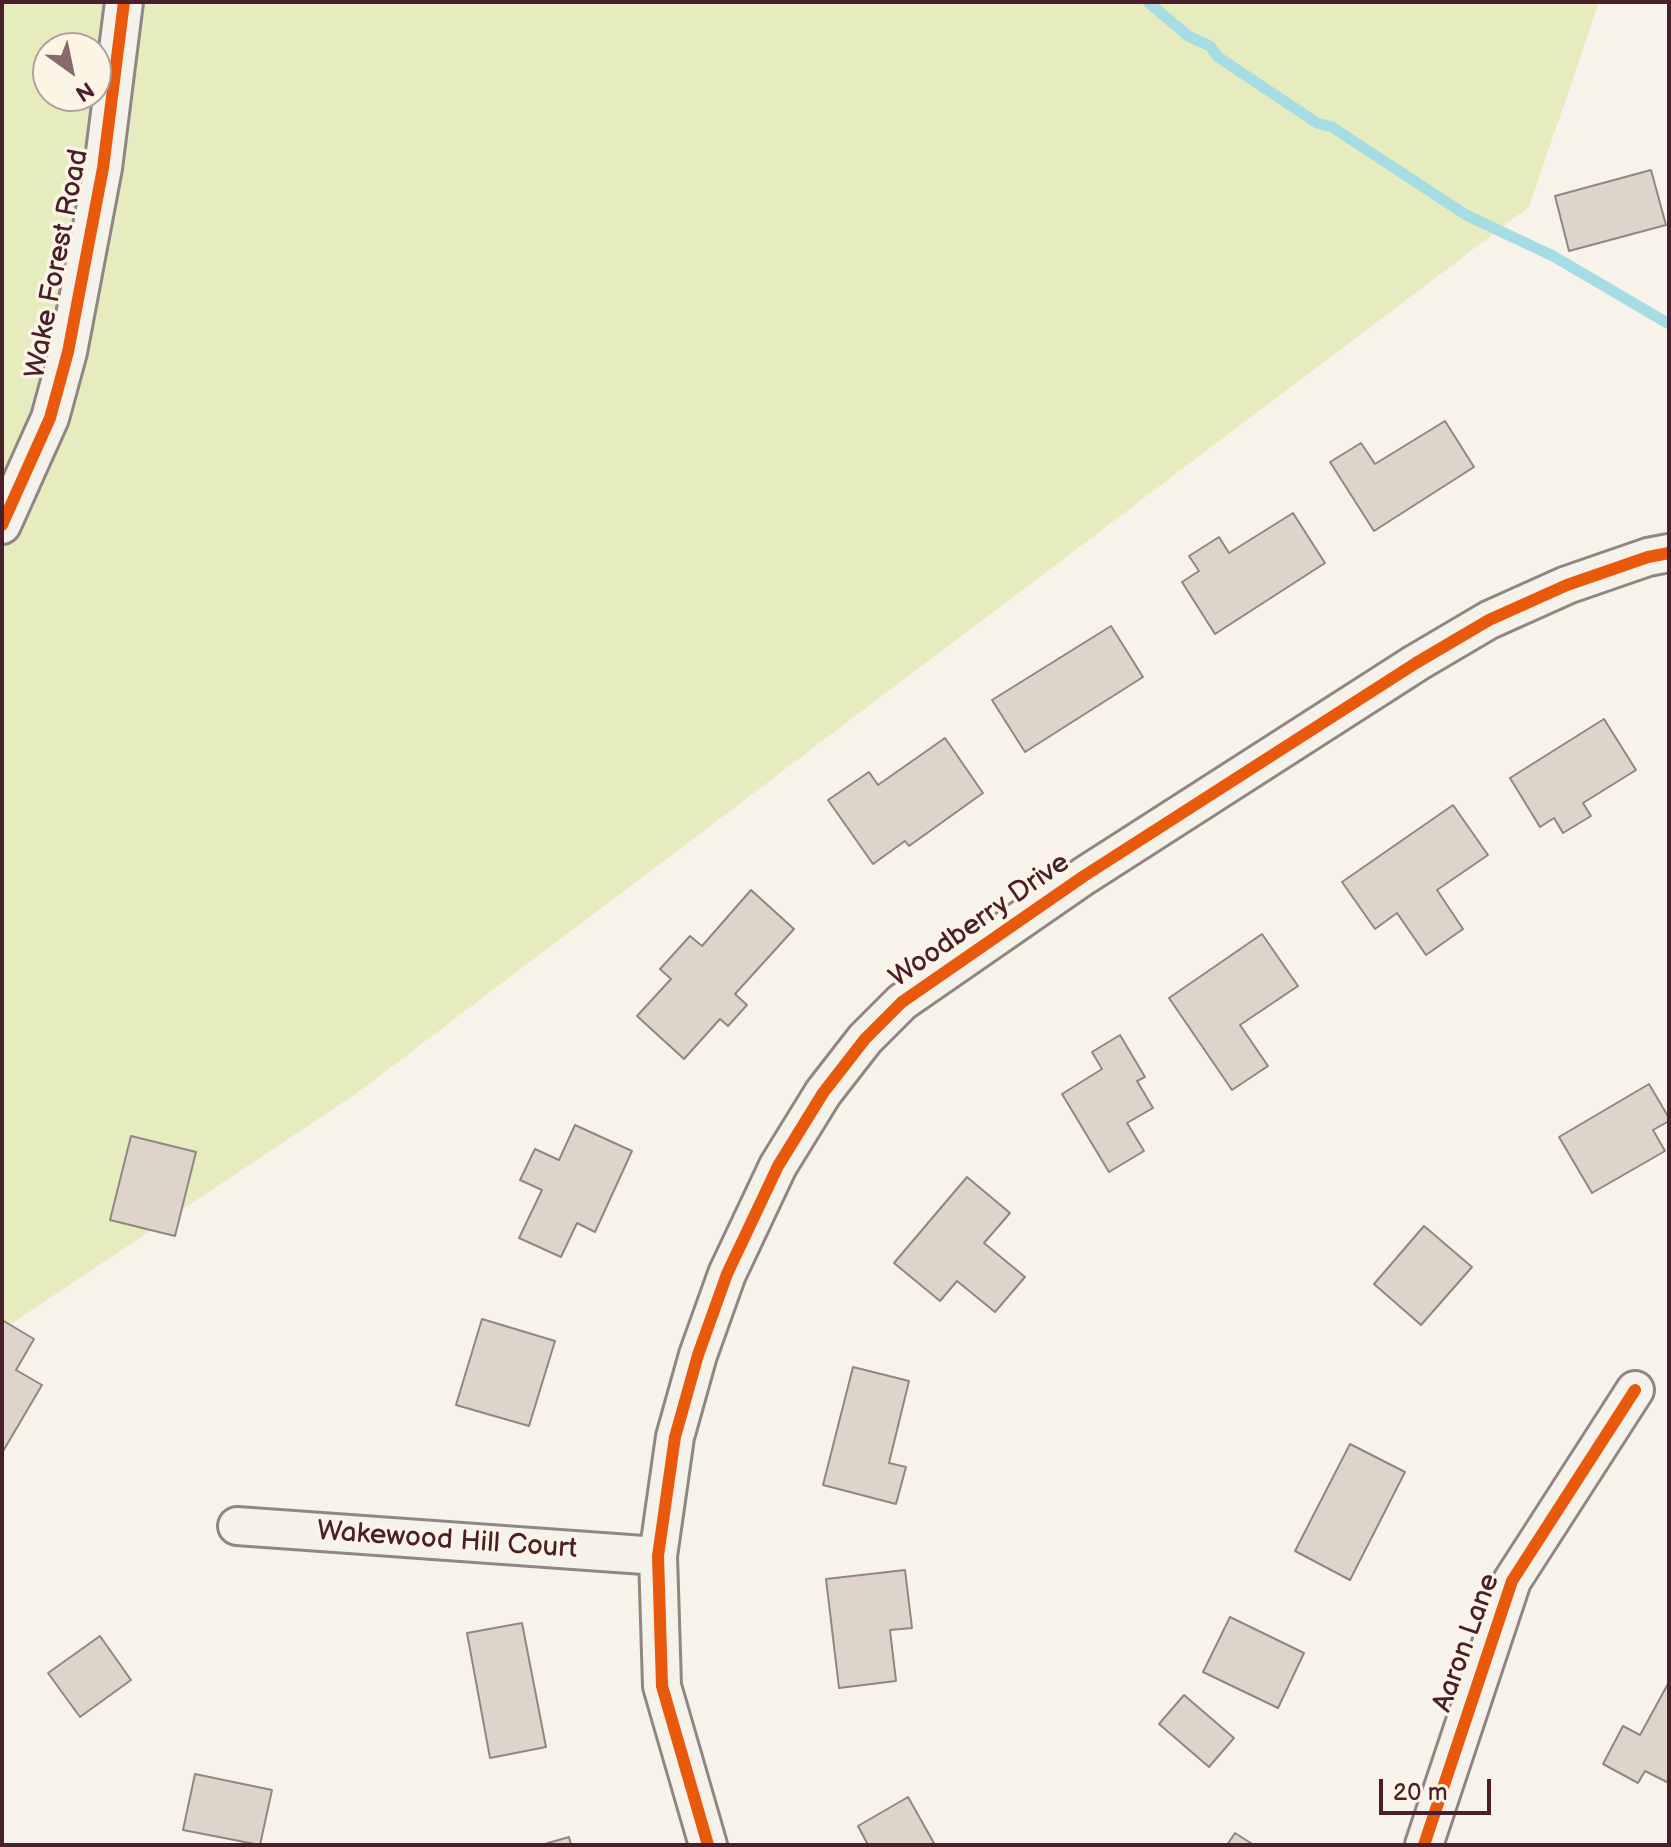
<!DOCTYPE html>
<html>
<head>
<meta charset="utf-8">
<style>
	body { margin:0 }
	#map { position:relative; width:1671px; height:1847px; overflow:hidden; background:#f7f3ea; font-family:"Balsamiq Sans",sans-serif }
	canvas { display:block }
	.frame { position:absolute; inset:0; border:4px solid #4a1f2b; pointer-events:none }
	.north { position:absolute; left:32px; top:32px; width:80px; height:80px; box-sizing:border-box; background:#fcf5e5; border:2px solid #b59f9b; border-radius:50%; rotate:147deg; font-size:22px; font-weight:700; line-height:32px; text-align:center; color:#4a1f2b }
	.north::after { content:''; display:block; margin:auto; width:28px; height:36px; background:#87696e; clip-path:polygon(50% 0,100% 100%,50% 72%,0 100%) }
	.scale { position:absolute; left:1379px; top:1779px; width:112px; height:36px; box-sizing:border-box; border:4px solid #4a1f2b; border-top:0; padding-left:10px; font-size:24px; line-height:28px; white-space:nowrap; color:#4a1f2b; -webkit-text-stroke:6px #fcf5e5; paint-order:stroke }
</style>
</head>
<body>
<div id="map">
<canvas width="1671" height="1847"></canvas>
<div class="frame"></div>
<div class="north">N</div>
<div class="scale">20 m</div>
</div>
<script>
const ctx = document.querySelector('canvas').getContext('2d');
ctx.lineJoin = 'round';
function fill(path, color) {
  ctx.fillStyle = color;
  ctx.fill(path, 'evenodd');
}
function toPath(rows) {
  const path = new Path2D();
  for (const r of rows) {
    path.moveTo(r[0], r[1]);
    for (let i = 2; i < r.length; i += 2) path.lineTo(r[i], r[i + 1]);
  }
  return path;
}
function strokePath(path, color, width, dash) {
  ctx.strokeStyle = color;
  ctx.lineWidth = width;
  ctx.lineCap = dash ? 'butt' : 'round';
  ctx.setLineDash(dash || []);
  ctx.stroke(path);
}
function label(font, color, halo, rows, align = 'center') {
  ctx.font = font + ' "Balsamiq Sans",sans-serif';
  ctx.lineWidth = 7;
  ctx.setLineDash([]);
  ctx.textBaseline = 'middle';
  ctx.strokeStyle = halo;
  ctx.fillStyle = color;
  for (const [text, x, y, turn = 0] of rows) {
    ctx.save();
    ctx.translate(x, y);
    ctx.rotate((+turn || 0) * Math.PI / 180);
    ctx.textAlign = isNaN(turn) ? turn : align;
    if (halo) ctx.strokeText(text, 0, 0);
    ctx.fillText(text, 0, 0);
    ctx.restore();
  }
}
fill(toPath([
	[2,2,1599,2,1529,207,354,1095,2,1330],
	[48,48,96,48,96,96,48,96]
]), '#e6ecbe');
strokePath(toPath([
	[1148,2,1188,36,1210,46,1218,57,1317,123,1332,127,1466,215,1553,256,1669,324]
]), '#a6dde4', 11);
const building = toPath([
	[1651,170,1666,225,1569,251,1555,196,1651,170],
	[1445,421,1474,467,1374,531,1330,462,1361,443,1375,464,1445,421],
	[1293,513,1325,563,1215,634,1182,582,1199,571,1189,556,1219,537,1229,553,1293,513],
	[1111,626,1143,677,1025,752,992,700,1111,626],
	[1604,719,1636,770,1583,803,1591,816,1563,833,1554,818,1540,827,1510,778,1604,719],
	[945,738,983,793,909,846,905,841,873,864,828,800,869,772,878,785,945,738],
	[1453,805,1488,855,1437,890,1463,929,1426,955,1397,913,1375,929,1342,882,1453,805],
	[751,890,794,929,735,994,747,1005,728,1026,720,1019,684,1059,637,1016,671,979,660,969,690,936,702,946,751,890],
	[1262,934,1298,986,1240,1025,1268,1066,1232,1090,1169,998,1262,934],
	[1120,1035,1145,1077,1137,1081,1153,1108,1127,1123,1144,1151,1109,1172,1062,1094,1102,1069,1092,1052,1120,1035],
	[1649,1084,1669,1118,1669,1121,1653,1130,1665,1151,1592,1193,1559,1137,1649,1084],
	[575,1125,632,1151,595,1232,577,1223,561,1257,519,1238,542,1190,520,1180,535,1149,559,1160,575,1125],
	[131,1136,196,1152,175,1236,110,1220,131,1136],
	[967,1177,1010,1213,984,1243,1025,1277,995,1312,957,1281,940,1301,894,1263,967,1177],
	[1424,1226,1472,1267,1421,1325,1374,1284,1424,1226],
	[482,1319,555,1341,529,1426,456,1405,482,1319],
	[2,1320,34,1339,16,1370,42,1385,2,1453,2,1320],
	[853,1367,909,1381,889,1463,906,1467,896,1504,823,1485,853,1367],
	[1350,1444,1405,1472,1350,1580,1295,1551,1350,1444],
	[905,1570,912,1628,890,1630,896,1681,839,1688,826,1579,905,1570],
	[1230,1617,1304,1653,1278,1708,1203,1672,1230,1617],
	[522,1623,546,1747,490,1758,467,1633,522,1623],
	[100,1636,131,1680,80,1717,48,1673,100,1636],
	[1669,1682,1669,1783,1645,1771,1638,1783,1603,1764,1623,1726,1640,1735,1669,1682],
	[1184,1695,1234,1738,1209,1767,1159,1724,1184,1695],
	[195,1774,272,1790,260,1845,183,1830,195,1774],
	[908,1797,935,1845,868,1845,858,1826,908,1797],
	[1235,1833,1254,1845,1227,1845,1235,1833],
	[569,1837,571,1845,541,1845,569,1837]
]);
fill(building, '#ded4c9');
strokePath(building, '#908684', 2);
const street = toPath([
	[2,525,50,418,68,352,103,168,124,2],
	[237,1526,658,1556],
	[708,1845,662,1686,658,1556,675,1437,698,1355,727,1274,778,1166,823,1093,865,1039,902,1002,1084,876,1416,663,1489,620,1567,585,1648,557,1669,553],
	[1424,1845,1512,1581,1635,1390]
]);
strokePath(street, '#908684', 42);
strokePath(street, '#f5f2ec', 36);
strokePath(toPath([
	[2,525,50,418,68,352,103,168,124,2],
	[708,1845,662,1686,658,1556,675,1437,698,1355,727,1274,778,1166,823,1093,865,1039,902,1002,1084,876,1416,663,1489,620,1567,585,1648,557,1669,553],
	[1424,1845,1512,1581,1635,1390]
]), '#e8590c', 12);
label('28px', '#4a1f2b', '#fcf5e5', [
	["Wake Forest Road",58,264,-79],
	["Woodberry Drive",980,921,-35],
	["Wakewood Hill Court",447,1541,4],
	["Aaron Lane",1467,1643,-70]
]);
</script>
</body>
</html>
